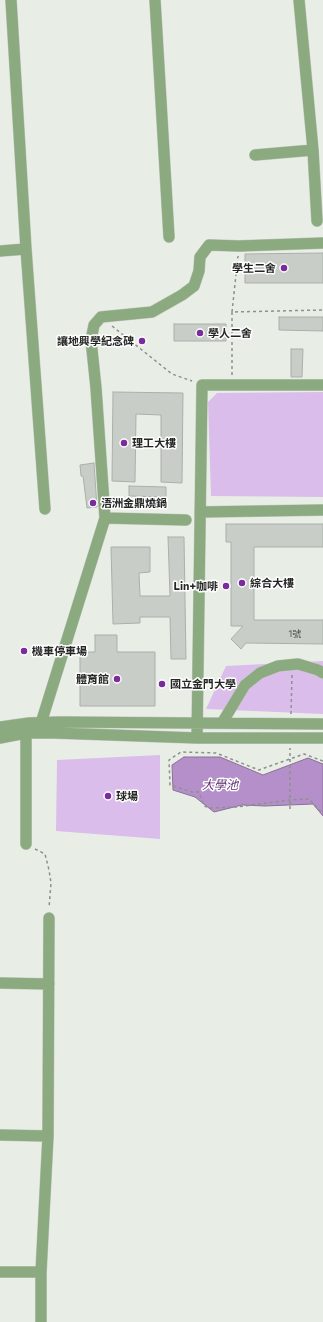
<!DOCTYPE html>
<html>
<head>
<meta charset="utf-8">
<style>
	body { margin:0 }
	canvas { display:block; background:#e8ede6 }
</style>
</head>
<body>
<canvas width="323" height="1322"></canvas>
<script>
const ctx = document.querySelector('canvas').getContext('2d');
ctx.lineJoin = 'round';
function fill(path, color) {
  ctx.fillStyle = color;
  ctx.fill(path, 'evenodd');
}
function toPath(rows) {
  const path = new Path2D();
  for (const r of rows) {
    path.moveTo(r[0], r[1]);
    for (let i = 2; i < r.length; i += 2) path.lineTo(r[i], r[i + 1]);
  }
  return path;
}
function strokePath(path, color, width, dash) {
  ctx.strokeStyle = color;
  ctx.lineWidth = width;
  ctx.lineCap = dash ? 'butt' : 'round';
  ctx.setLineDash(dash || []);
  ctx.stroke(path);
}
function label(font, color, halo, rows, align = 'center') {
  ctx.font = font + ' Commissioner,"Noto Sans TC",sans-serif';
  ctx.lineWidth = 3;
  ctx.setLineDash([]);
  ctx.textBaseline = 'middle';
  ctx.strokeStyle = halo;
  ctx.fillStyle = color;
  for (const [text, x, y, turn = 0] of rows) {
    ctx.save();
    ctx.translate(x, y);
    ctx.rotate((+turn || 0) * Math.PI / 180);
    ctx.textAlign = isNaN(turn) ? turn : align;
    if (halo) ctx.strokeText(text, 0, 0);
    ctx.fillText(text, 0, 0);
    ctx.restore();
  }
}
fill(toPath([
	[323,392,323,497,211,496,208,402,217,393],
	[323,661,323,714,206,709,226,666],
	[160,755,160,839,56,831,57,760]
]), '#dbbdec');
const water = toPath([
	[184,757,220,757,263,775,308,758,323,764,323,816,313,804,265,806,242,805,214,812,195,797,173,790,172,765,184,757]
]);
fill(water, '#b58fc9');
strokePath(water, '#8a7098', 1);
const building = toPath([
	[323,253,323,283,245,283,245,254,323,253],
	[279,317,323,317,323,331,279,330,279,317],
	[174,324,226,324,226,341,174,341,174,324],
	[291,349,303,349,302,377,291,377,291,349],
	[113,392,183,393,182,483,161,482,161,415,136,414,135,482,112,481,113,392],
	[94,463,97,507,87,508,83,476,81,476,80,465,94,463],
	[129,486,166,487,166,497,129,496,129,486],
	[226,524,323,524,323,547,254,547,254,620,323,620,323,644,246,643,241,649,231,639,243,626,231,626,231,542,226,542,226,524],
	[168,537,184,537,186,659,171,659,170,617,140,617,140,623,113,624,111,547,150,547,150,572,139,573,140,596,170,596,168,537],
	[95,635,117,635,117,652,155,652,155,706,80,706,80,652,95,652,95,635]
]);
fill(building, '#c8cdc7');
strokePath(building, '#abb0aa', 1);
const minor = toPath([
	[11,0,26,249,45,509],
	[155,0,169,237],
	[299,0,313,150,317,221],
	[255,155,313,150],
	[0,251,26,249],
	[200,512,323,510],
	[105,518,96,388,91,340,94,325,101,317,152,312,182,295,194,286,199,271,200,257,209,245,239,246,323,243],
	[41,723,105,518,186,520],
	[222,723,245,685,260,673,278,666,298,664,318,670,323,673],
	[0,727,29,723,60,722,323,724],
	[0,738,26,733,54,733,197,738,323,738],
	[197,738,202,385,323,385],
	[26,844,26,733],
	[0,983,49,984],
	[0,1135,48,1136],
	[0,1272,41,1272],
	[41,1322,41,1272,48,1136,49,918]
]);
strokePath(minor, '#c5c9c3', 12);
strokePath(toPath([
	[232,312,238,256],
	[112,326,172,374,192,381],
	[232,375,232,312,323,310],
	[291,714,292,674],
	[323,761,304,754,259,770,216,753,181,752,169,760,170,785,192,792,199,792,204,806,210,808,237,807,289,800,309,799,320,811,323,811],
	[290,762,290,748],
	[290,809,290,804],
	[35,849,45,854,49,870,51,883,49,908]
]), '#8d918c', 1.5, [3, 3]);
strokePath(minor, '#8baa80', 11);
strokePath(toPath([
	[290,804,290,762]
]), '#8d918c', 1.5, [3, 3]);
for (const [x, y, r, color] of [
	[284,268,4,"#7a2b9c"],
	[200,333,4,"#7a2b9c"],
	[142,341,4,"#7a2b9c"],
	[124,443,4,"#7a2b9c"],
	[93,503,4,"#7a2b9c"],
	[242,583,4,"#7a2b9c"],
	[226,586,4,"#7a2b9c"],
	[24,651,4,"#7a2b9c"],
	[117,679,4,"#7a2b9c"],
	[162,684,4,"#7a2b9c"],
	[108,796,4,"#7a2b9c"]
]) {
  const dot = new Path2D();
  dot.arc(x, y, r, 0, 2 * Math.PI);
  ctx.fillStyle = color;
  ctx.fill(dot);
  strokePath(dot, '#fff', 1.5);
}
label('9px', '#4d504d', null, [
	["1號",295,634]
]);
label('bold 11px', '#242624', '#fff', [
	["學生二舍",276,268,"right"],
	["學人二舍",208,333],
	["讓地興學紀念碑",134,341,"right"],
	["理工大樓",132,443],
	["浯洲金鼎燒鍋",101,503],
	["綜合大樓",250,583],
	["Lin+咖啡",218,586,"right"],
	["機車停車場",32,651],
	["體育館",109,679,"right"],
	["國立金門大學",170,684],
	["球場",116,796]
], 'left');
label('italic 12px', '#5b2b71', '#fff', [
	["大學池",220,785]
]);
</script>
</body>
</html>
